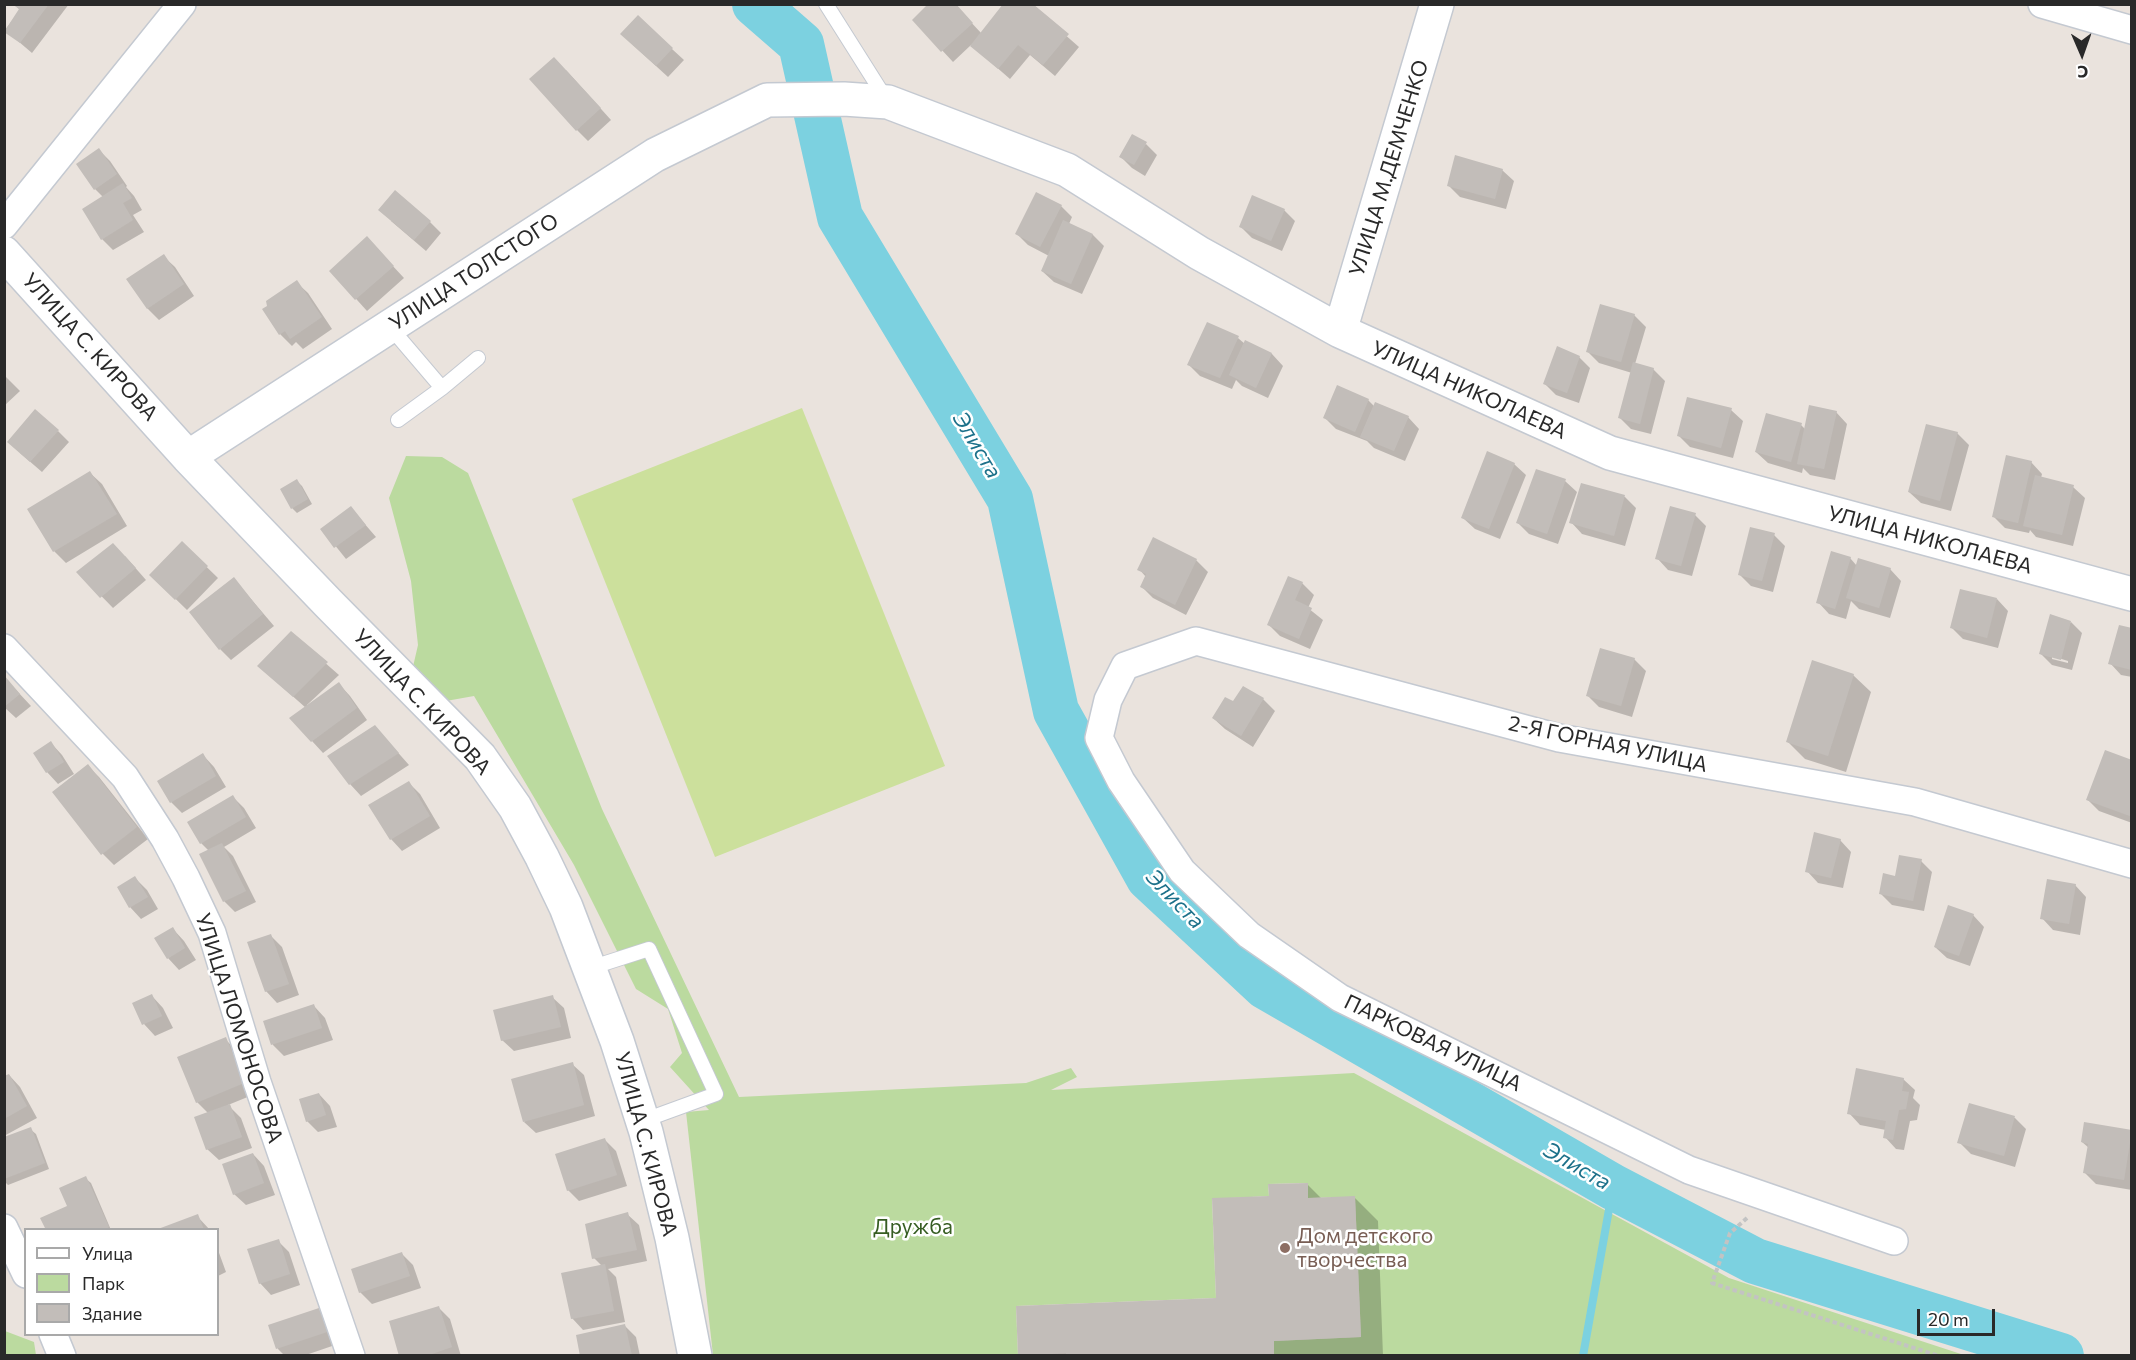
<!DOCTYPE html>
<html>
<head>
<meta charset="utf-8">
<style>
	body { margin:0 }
	#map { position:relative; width:2136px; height:1360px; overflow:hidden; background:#eae3dd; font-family:Commissioner,sans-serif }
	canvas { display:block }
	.frame { position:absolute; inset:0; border:6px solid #292929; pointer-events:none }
	.legend { position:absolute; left:24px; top:1228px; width:195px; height:108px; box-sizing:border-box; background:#fff; border:2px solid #a9a9a9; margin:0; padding:8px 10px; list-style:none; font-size:18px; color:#292929 }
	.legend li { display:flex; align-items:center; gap:12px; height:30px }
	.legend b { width:30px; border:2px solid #a9a9a9 }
	.north { position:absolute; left:2052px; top:24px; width:60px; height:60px; -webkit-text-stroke:4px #fff; paint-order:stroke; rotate:178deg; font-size:16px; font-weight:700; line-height:24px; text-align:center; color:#292929 }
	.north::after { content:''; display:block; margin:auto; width:21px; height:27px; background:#292929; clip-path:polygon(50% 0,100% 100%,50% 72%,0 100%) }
	.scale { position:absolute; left:1917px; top:1309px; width:78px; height:27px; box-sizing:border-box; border:3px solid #292929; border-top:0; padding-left:8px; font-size:18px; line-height:21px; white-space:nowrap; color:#292929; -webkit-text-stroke:4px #fff; paint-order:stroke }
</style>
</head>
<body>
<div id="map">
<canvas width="2136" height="1360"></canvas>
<div class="frame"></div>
<ul class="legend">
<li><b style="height:8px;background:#fff"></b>Улица</li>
<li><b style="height:16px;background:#bbda9f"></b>Парк</li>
<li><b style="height:16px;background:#c2bdb9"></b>Здание</li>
</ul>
<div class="north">С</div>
<div class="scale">20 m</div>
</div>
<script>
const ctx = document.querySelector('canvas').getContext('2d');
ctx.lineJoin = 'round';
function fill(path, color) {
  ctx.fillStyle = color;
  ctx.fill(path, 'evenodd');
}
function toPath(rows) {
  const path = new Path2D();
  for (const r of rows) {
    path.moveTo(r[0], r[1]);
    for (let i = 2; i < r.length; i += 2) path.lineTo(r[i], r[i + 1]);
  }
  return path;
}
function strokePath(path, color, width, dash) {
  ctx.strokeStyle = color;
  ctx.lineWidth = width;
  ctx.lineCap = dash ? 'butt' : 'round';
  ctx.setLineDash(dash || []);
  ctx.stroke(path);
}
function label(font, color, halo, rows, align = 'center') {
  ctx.font = font + ' Commissioner,sans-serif';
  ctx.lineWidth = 5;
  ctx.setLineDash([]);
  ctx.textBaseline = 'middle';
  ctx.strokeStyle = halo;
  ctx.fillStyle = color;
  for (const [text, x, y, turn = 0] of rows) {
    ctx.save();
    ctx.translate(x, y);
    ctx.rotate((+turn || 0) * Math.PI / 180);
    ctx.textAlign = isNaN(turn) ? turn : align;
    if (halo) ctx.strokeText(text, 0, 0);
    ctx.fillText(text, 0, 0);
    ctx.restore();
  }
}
fill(toPath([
	[406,456,442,457,468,473,602,809,739,1097,1026,1083,1071,1068,1077,1077,1051,1090,1354,1073,1729,1278,1964,1355,1274,1355,1274,1341,1361,1337,1355,1197,1308,1198,1307,1183,1268,1184,1269,1196,1212,1199,1216,1298,1016,1306,1018,1355,713,1355,686,1112,709,1110,670,1067,682,1053,668,1009,636,989,574,865,474,696,446,701,412,671,418,645,411,581,389,498],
	[5,1331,34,1342,36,1355,5,1355]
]), '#bbda9f');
fill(toPath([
	[802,408,945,766,715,857,572,499]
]), '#cce09c');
fill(toPath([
	[14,4,69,4,32,53,5,30,20,10],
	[954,4,982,34,1030,4,1079,47,1055,76,1030,55,1010,79,971,45,953,62,914,20],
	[633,45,672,49,684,60,668,77],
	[566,70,611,120,588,141,577,130],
	[1146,144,1157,155,1145,176,1132,168,1121,157],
	[99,150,110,161,127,186,126,187,134,196,142,210,133,215,144,232,113,250,102,239,103,197,95,189],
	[1502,170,1514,181,1506,209,1460,197,1448,185],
	[1061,206,1072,217,1069,224,1093,235,1104,246,1082,294,1054,282,1042,271,1049,256,1028,245,1017,234],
	[1284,210,1295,221,1282,251,1252,238,1240,226],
	[391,221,430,222,441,233,426,251],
	[378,250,404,278,367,311,331,271],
	[163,256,175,267,194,296,159,320,148,309,128,279],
	[296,282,308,293,332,329,303,349,296,342,292,346,280,334,264,310],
	[1634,315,1646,327,1635,364,1653,369,1665,381,1651,434,1631,429,1620,418,1632,373,1599,363,1588,352],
	[1238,338,1245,344,1245,342,1272,354,1283,366,1268,398,1242,386,1236,380,1232,389,1200,376,1189,365],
	[1579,357,1590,368,1579,403,1556,395,1545,384],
	[4,375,20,391,4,406],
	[1368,400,1375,407,1408,417,1419,429,1405,461,1374,448,1367,441,1336,429,1325,418],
	[1731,410,1743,421,1733,458,1690,447,1678,435],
	[1836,412,1847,424,1835,480,1810,475,1803,468,1802,473,1768,463,1756,452,1801,425,1805,429],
	[58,431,69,442,42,472,20,453],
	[1957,433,1969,445,1951,511,1921,503,1909,492],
	[2031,462,2042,474,2041,478,2073,487,2085,498,2073,546,2036,537,2030,530,2029,533,2005,528,1994,517],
	[1514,464,1526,475,1500,539,1475,529,1463,518],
	[90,473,102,484,127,526,66,563,54,551,29,510],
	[297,481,302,486,312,504,297,513,292,508],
	[1565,481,1577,492,1558,544,1529,534,1518,523],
	[1582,484,1625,497,1636,508,1625,546,1582,534,1571,522],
	[351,508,376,537,346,559,322,529],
	[1695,515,1706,526,1692,576,1668,570,1657,558],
	[1774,535,1785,546,1773,592,1751,586,1740,575],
	[1154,539,1196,560,1208,572,1186,615,1153,598,1142,587,1146,577,1139,569],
	[182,543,218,578,187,610,151,575],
	[125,556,146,580,113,608,78,572],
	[1850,558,1857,566,1890,569,1901,581,1890,618,1859,609,1851,601,1846,619,1829,614,1818,602],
	[234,579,274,626,231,660,220,649],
	[1302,583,1314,595,1308,608,1323,620,1310,649,1280,636,1269,625],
	[1997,599,2008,611,1998,648,1963,639,1952,628],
	[2071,622,2082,633,2072,670,2052,665,2040,653],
	[2052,656,2068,661,2068,663,2052,659],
	[2132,630,2132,677,2121,675,2110,663],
	[291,633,339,675,307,705,308,706,339,684,350,696,367,720,323,753,312,741,306,708,271,677],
	[1634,659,1646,671,1632,717,1599,707,1588,696],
	[1853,675,1871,692,1846,772,1805,759,1788,742],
	[5,678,31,706,16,718,4,707],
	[1243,688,1263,699,1275,711,1253,747,1225,729,1213,718,1233,704],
	[386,739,409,765,361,796,350,784],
	[51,743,62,755,74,774,58,784,47,772],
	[203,755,214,767,226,787,182,813,171,802],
	[2132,761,2132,823,2099,811,2088,800],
	[88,766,99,777,148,839,114,865,103,854,54,792],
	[409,783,420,794,440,828,402,851,391,839],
	[233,797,244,808,256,828,224,847,233,856,256,902,235,912,224,901,209,851,201,843],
	[1840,840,1851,852,1843,888,1818,883,1807,871],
	[1921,861,1932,872,1924,911,1892,905,1881,894,1896,877],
	[135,878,147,890,158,909,141,919,130,907],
	[2075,885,2086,897,2080,935,2053,930,2042,918],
	[1973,915,1984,927,1970,966,1947,958,1935,947],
	[173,929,184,941,196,960,179,970,168,958],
	[270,935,282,947,299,995,277,1003,266,991],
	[152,996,163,1008,173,1028,155,1036,144,1024,134,1004],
	[552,997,564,1008,571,1038,514,1051,502,1040],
	[314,1006,325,1018,333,1040,284,1056,273,1045,265,1022],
	[225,1039,237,1051,255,1094,228,1105,241,1118,252,1148,219,1160,207,1149,209,1114,197,1102],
	[572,1064,584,1075,595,1116,536,1133,524,1122],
	[9,1075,20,1087,37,1118,4,1136,4,1078],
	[1903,1079,1915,1090,1913,1098,1920,1105,1917,1120,1910,1121,1904,1150,1896,1149,1885,1137,1886,1130,1860,1125,1849,1113],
	[319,1094,330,1106,337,1127,318,1132,307,1121],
	[1970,1105,2015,1118,2026,1129,2015,1167,1971,1154,1959,1142],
	[30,1129,36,1134,49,1169,8,1185,4,1181,4,1139],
	[2132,1132,2132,1190,2096,1184,2085,1173,2089,1148,2082,1142],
	[605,1140,616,1151,627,1186,579,1201,568,1190],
	[253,1154,264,1166,275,1195,246,1205,234,1194],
	[85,1178,91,1183,111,1230,47,1230,69,1207],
	[1307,1184,1322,1199,1355,1198,1378,1221,1383,1356,1020,1356,1217,1300,1270,1197],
	[627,1214,639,1225,647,1261,608,1269,616,1277,625,1322,583,1330,572,1318,602,1266,594,1258],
	[197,1216,210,1230,162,1230],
	[278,1241,289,1252,300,1285,271,1295,260,1283],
	[218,1250,226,1272,218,1276],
	[402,1254,413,1265,421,1288,372,1304,360,1292],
	[438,1307,450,1319,461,1356,401,1356],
	[319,1310,330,1322,338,1344,303,1356,285,1356,278,1349,270,1326],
	[625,1326,636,1337,640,1356,582,1356]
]), '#0003');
strokePath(toPath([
	[1583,1356,1613,1187]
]), '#7cd1e0', 8);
strokePath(toPath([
	[755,4,801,44,840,217,1010,499,1056,711,1149,878,1265,986,1613,1187,1755,1261,2061,1356]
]), '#7cd1e0', 46);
fill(toPath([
	[12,4,49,4,20,43,4,32,19,9],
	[928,4,956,4,973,23,941,52,912,20],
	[1003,4,1033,4,1069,34,1043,65,1018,45,998,69,970,46],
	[638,15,673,48,656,66,620,34],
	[554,57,601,108,576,131,529,79],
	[1132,134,1147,142,1134,165,1119,157],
	[99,148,117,174,94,190,76,164],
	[1455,155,1503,169,1495,199,1447,186],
	[123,183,132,198,123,203,133,220,101,240,82,209],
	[395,190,431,221,414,240,378,210],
	[1036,192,1062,205,1040,247,1015,234],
	[1252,195,1285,209,1271,241,1239,227],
	[1063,220,1093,234,1071,284,1041,271],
	[367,236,394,266,355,300,329,271],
	[164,254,184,284,147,309,126,279],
	[297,280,322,317,290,339,285,331,279,335,262,309,267,306,266,301],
	[1600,304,1635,314,1621,362,1586,352],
	[1207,322,1239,336,1220,378,1187,365],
	[1245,340,1272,353,1256,388,1229,375],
	[1557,346,1580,356,1567,393,1543,384],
	[1633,362,1654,368,1640,424,1618,418],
	[1337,385,1369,399,1355,432,1323,418],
	[1687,397,1732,408,1721,448,1677,436],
	[1375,402,1409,416,1394,451,1360,437],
	[1809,405,1837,411,1824,469,1797,464],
	[35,409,59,430,30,462,7,442],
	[1766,413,1802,423,1791,462,1755,452],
	[1926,424,1958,432,1940,501,1908,492],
	[1487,451,1515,463,1489,529,1461,518],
	[2006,455,2032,461,2018,523,1992,517],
	[1536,469,1566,479,1547,534,1516,523],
	[90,471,117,514,53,552,27,509],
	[2035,475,2074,485,2062,535,2023,526],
	[297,479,308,499,291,509,280,489],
	[1581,483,1625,495,1614,536,1569,523],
	[351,506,366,525,334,548,320,529],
	[1670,506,1696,513,1681,566,1655,559],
	[1750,527,1775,533,1762,581,1738,575],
	[1153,537,1197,559,1175,605,1140,587,1146,574,1137,570],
	[182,541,208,566,175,600,149,575],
	[113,543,136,568,100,598,76,572],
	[1831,551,1851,557,1835,609,1816,603],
	[1858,558,1891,568,1879,608,1846,598],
	[1288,576,1303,582,1295,600,1312,608,1299,639,1267,625],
	[234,577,263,614,219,650,189,612],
	[1960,589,1997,598,1987,638,1950,628],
	[2050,614,2071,621,2061,660,2039,654],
	[2119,625,2132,628,2132,670,2108,664],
	[291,631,328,662,293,697,257,666],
	[1600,648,1635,658,1621,706,1586,696],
	[1812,660,1854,674,1828,756,1786,742],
	[4,675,20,694,4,707],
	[339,682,357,708,311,742,289,718],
	[1243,686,1264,698,1241,736,1212,718,1225,697,1233,701],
	[375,725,399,753,349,785,327,756],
	[51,741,64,762,46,773,33,753],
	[2105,750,2132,760,2130,816,2086,800],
	[203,753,216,776,170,803,157,781],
	[88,764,137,827,101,855,52,792],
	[409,781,430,816,390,840,368,805],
	[233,795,246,817,200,844,187,822],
	[1814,832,1841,839,1831,878,1805,872],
	[222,843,246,891,223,902,199,854],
	[1899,855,1922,859,1913,901,1879,894,1883,873,1895,876],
	[135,876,148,897,129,908,117,887],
	[2047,879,2076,884,2069,924,2040,919],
	[1948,905,1974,914,1959,956,1934,947],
	[173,927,185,948,167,959,154,938],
	[271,934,289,984,265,992,247,942],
	[152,994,162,1016,142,1025,132,1003],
	[553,995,561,1027,501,1041,493,1010],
	[314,1004,322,1028,271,1045,263,1021],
	[226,1037,244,1083,196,1103,177,1057],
	[573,1062,584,1105,523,1122,511,1079],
	[1856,1068,1904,1078,1902,1091,1909,1092,1906,1109,1899,1110,1893,1140,1883,1138,1886,1121,1847,1114],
	[9,1074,27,1106,4,1119,4,1076],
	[319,1093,326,1115,306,1122,299,1099],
	[1969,1103,2015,1116,2004,1156,1957,1143],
	[230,1104,242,1137,206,1150,194,1117],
	[2084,1122,2132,1130,2124,1180,2083,1173,2088,1144,2081,1142],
	[31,1127,45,1163,4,1179,4,1137],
	[605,1138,617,1175,567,1191,555,1154],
	[253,1153,264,1183,233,1195,222,1164],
	[86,1176,109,1227,104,1230,46,1230,40,1218,67,1206,59,1188],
	[1308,1183,1308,1198,1355,1196,1361,1337,1274,1341,1274,1356,1066,1356,1066,1353,1018,1356,1016,1306,1216,1298,1212,1198,1269,1196,1268,1184],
	[628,1212,637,1250,592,1259,585,1224],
	[198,1214,204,1230,158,1230,158,1229],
	[279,1239,290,1274,259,1284,247,1249],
	[402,1252,410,1276,359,1293,351,1269],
	[605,1264,614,1311,571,1319,561,1273],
	[439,1306,452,1347,426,1356,399,1356,389,1321],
	[319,1308,327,1332,276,1349,268,1325],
	[625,1324,632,1356,580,1356,576,1335]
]), '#c2bdb9');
const lane = toPath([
	[826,4,886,99],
	[390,327,442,388,478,358],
	[398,420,442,388],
	[590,968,649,949,716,1094,642,1121]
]);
const street = toPath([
	[2042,4,2132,30],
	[4,225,182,4],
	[4,648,125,777,165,839,186,878,212,933,257,1082,351,1356],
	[4,1228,26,1274],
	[1894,1241,1689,1170,1340,998,1249,935,1182,871,1121,781,1099,738,1108,700,1125,666,1196,641,1559,738,1915,802,2132,864],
	[53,1334,62,1356]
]);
const secondary = toPath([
	[4,253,188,457,328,603,480,757,515,807,542,857,566,907,617,1041,646,1132,672,1238,695,1356],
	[1340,331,1437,4],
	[188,457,655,155,767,100,844,99,888,102,1067,170,1199,253,1340,331,1610,453,2132,594]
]);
strokePath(lane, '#c4c9d1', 16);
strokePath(street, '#c4c9d1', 30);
strokePath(secondary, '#c4c9d1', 36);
strokePath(toPath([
	[1747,1218,1730,1233,1712,1283,1939,1356]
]), '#c3c3c3', 4, [4.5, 3]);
strokePath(lane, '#fff', 14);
strokePath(street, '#fff', 27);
strokePath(secondary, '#fff', 33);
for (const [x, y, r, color] of [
	[1285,1248,6,"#8d6e63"]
]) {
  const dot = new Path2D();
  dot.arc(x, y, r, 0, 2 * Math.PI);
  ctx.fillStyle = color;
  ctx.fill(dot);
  strokePath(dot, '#fff', 2);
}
label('21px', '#292929', '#fff', [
	["УЛИЦА М.ДЕМЧЕНКО",1389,168,-73],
	["УЛИЦА ТОЛСТОГО",474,272,-33],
	["УЛИЦА С. КИРОВА",90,347,48],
	["УЛИЦА НИКОЛАЕВА",1469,390,24],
	["УЛИЦА НИКОЛАЕВА",1930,540,15],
	["УЛИЦА С. КИРОВА",422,702,47],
	["2-Я ГОРНАЯ УЛИЦА",1608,744,12],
	["УЛИЦА ЛОМОНОСОВА",239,1028,72],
	["ПАРКОВАЯ УЛИЦА",1433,1043,26],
	["УЛИЦА С. КИРОВА",646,1144,75]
]);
label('21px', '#365d22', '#fff', [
	["Дружба",913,1227]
]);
label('21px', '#785e54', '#fff', [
	["Дом детского",1297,1236],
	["творчества",1297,1260]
], 'left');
label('italic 22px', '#1d718a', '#fff', [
	["Элиста",977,445,59],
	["Элиста",1175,899,46],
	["Элиста",1577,1166,30]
]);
</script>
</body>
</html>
